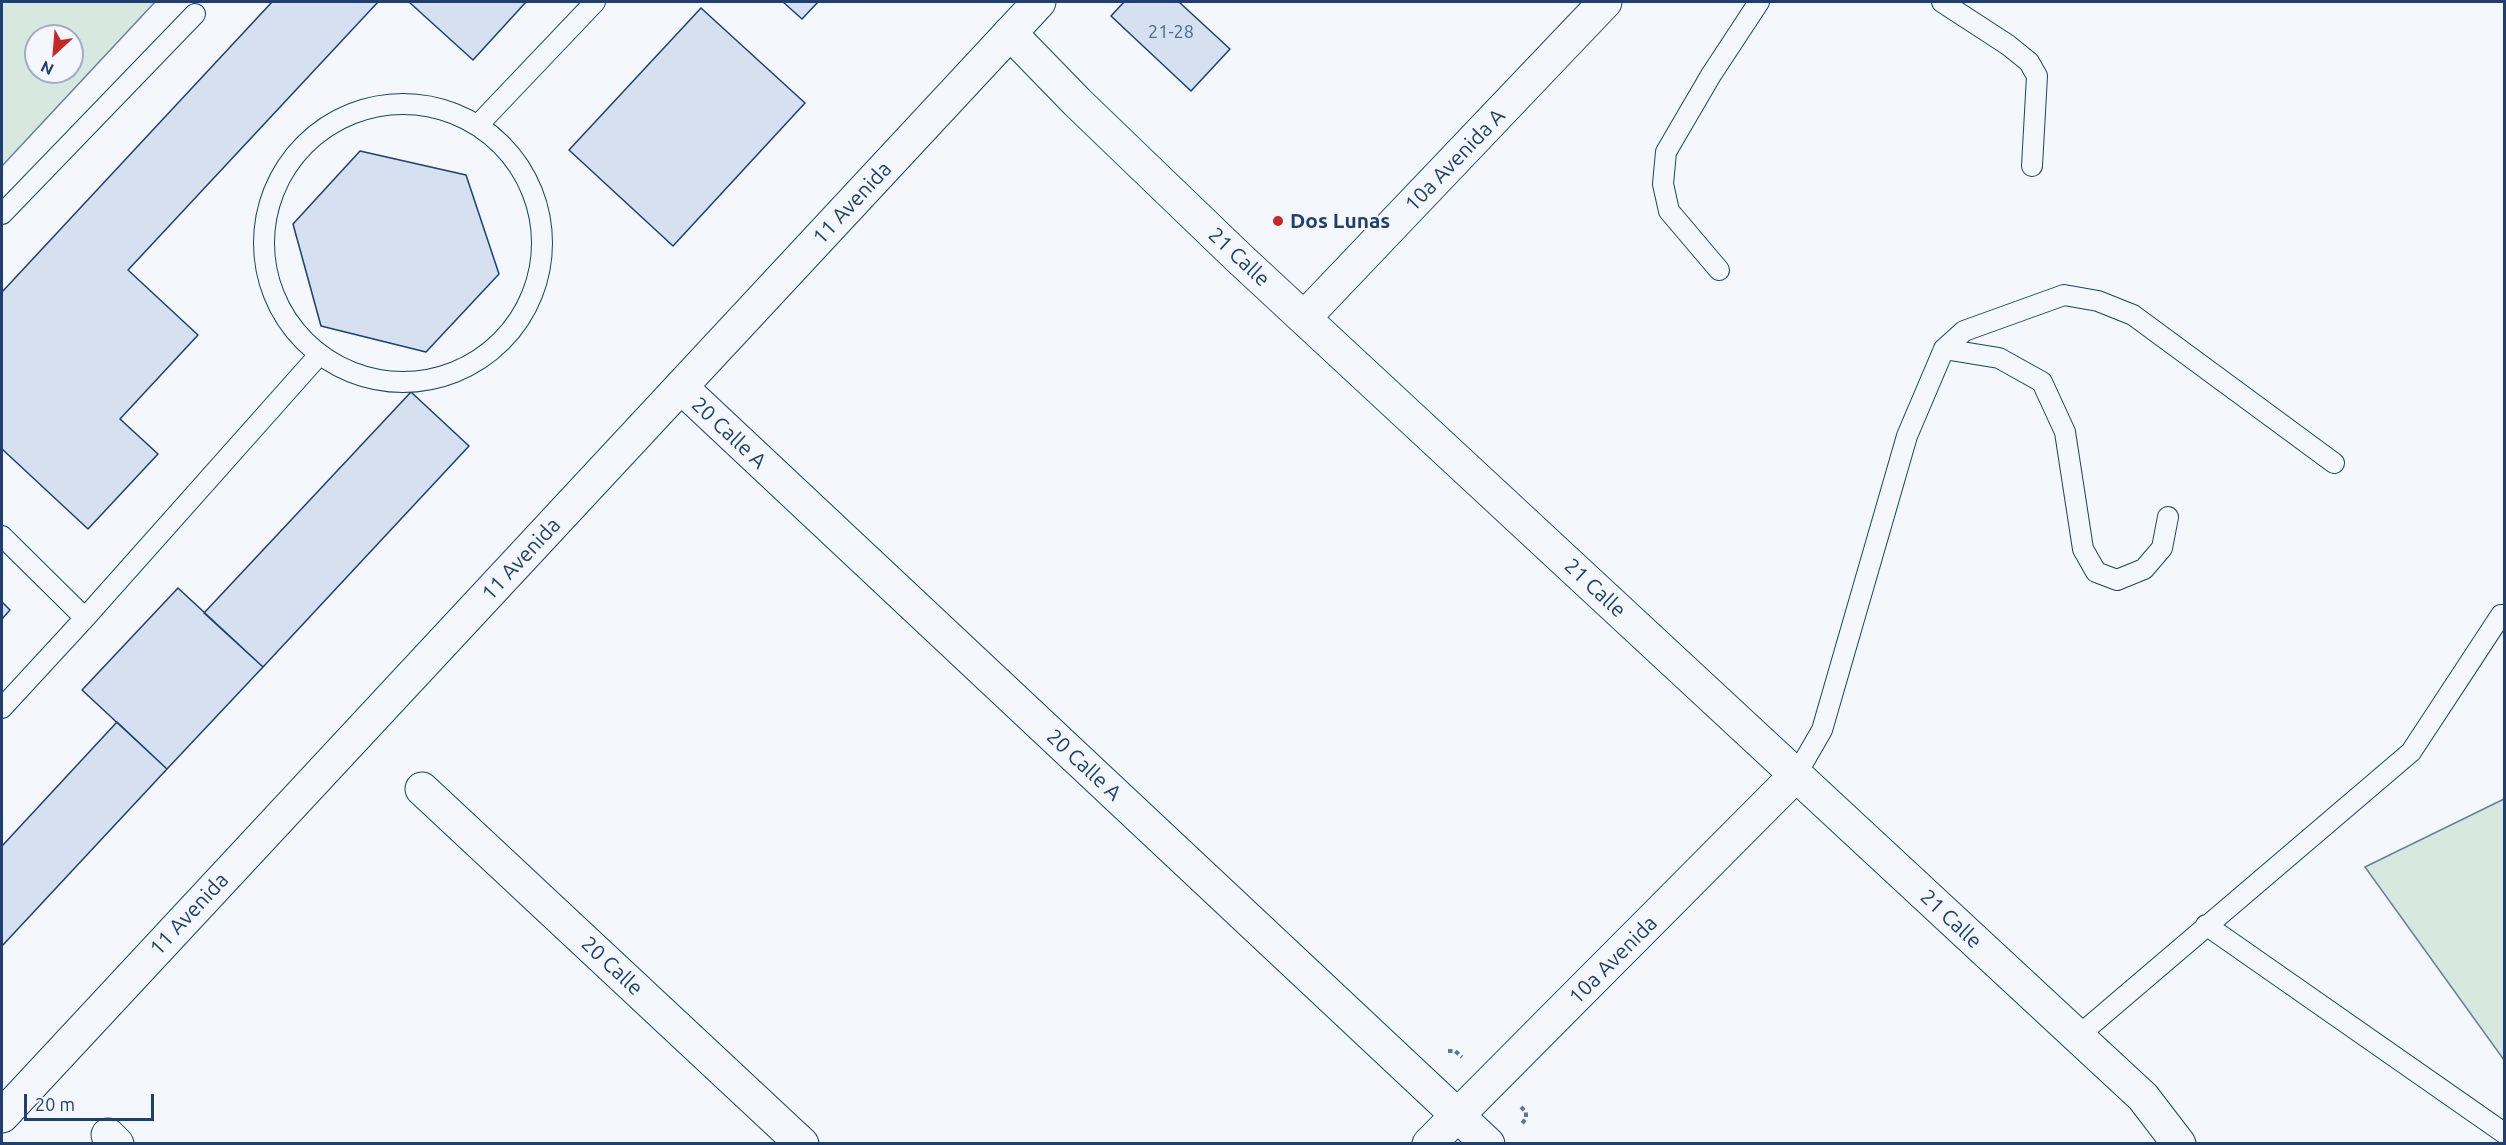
<!DOCTYPE html>
<html>
<head>
<meta charset="utf-8">
<style>
	body { margin:0 }
	#map { position:relative; width:2506px; height:1145px; overflow:hidden; background:#f4f7fb; font-family:Ubuntu,sans-serif }
	canvas { display:block }
	.frame { position:absolute; inset:0; border:3px solid #1d3f73; pointer-events:none }
	.north { position:absolute; left:24px; top:24px; width:60px; height:60px; box-sizing:border-box; background:#f4f7fb; border:2px solid #9eadc5; border-radius:50%; rotate:206deg; font-size:16px; font-weight:700; line-height:24px; text-align:center; color:#1d3f73 }
	.north::after { content:''; display:block; margin:auto; width:21px; height:27px; background:#c62828; clip-path:polygon(50% 0,100% 100%,50% 72%,0 100%) }
	.scale { position:absolute; left:24px; top:1094px; width:130px; height:27px; box-sizing:border-box; border:3px solid #1d3f73; border-top:0; padding-left:8px; font-size:18px; line-height:21px; white-space:nowrap; color:#1d3f73; -webkit-text-stroke:4px #f4f7fb; paint-order:stroke }
</style>
</head>
<body>
<div id="map">
<canvas width="2506" height="1145"></canvas>
<div class="frame"></div>
<div class="north">N</div>
<div class="scale">20 m</div>
</div>
<script>
const ctx = document.querySelector('canvas').getContext('2d');
ctx.lineJoin = 'round';
function fill(path, color) {
  ctx.fillStyle = color;
  ctx.fill(path, 'evenodd');
}
function toPath(rows) {
  const path = new Path2D();
  for (const r of rows) {
    if (r.length === 3) {
      path.moveTo(r[0] + r[2], r[1]);
      path.arc(r[0], r[1], r[2], 0, 2 * Math.PI);
      continue;
    }
    path.moveTo(r[0], r[1]);
    for (let i = 2; i < r.length; i += 2) path.lineTo(r[i], r[i + 1]);
  }
  return path;
}
function strokePath(path, color, width, dash) {
  ctx.strokeStyle = color;
  ctx.lineWidth = width;
  ctx.lineCap = dash ? 'butt' : 'round';
  ctx.setLineDash(dash || []);
  ctx.stroke(path);
}
function label(font, color, halo, rows, align = 'center') {
  ctx.font = font + ' Ubuntu,sans-serif';
  ctx.lineWidth = 4.5;
  ctx.setLineDash([]);
  ctx.textBaseline = 'middle';
  ctx.strokeStyle = halo;
  ctx.fillStyle = color;
  for (const [text, x, y, turn = 0] of rows) {
    ctx.save();
    ctx.translate(x, y);
    ctx.rotate((+turn || 0) * Math.PI / 180);
    ctx.textAlign = isNaN(turn) ? turn : align;
    if (halo) ctx.strokeText(text, 0, 0);
    ctx.fillText(text, 0, 0);
    ctx.restore();
  }
}
const green = toPath([
	[2,2,155,2,2,166,2,2],
	[36,36,72,36,72,72,36,72,36,36],
	[2504,799,2504,1060,2365,867,2504,799]
]);
fill(green, '#d7e8df');
strokePath(green, '#687fa3', 1.5);
const building = toPath([
	[272,2,378,2,128,270,198,335,120,419,158,454,88,529,2,449,2,292,272,2],
	[409,2,526,2,473,60,409,2],
	[783,2,818,2,802,19,783,2],
	[1124,2,1179,2,1230,49,1191,91,1111,16,1124,2],
	[701,8,805,103,673,246,569,150,701,8],
	[360,151,466,175,499,274,426,352,321,326,293,224,360,151],
	[411,392,469,446,263,667,204,613,411,392],
	[178,588,263,667,167,769,82,690,178,588],
	[2,602,10,610,2,619,2,602],
	[117,722,167,769,2,946,2,846,117,722]
]);
fill(building, '#d5e0f0');
strokePath(building, '#1d3f73', 1.5);
const lane = toPath([
	[1942,2,2008,45,2029,62,2037,76,2032,166],
	[403,243,139],
	[478,125,595,2],
	[2,214,195,14],
	[1719,270,1669,211,1663,184,1666,152,1711,75,1759,2],
	[1944,349,1999,358,2042,382,2065,432,2083,549,2096,572,2117,580,2144,569,2162,548,2168,517],
	[2,536,85,618],
	[2,708,85,618,319,355],
	[1796,775,1822,730,1907,436,1944,349,1964,331,2064,295,2098,301,2133,315,2334,463],
	[2206,925,2504,1133],
	[2078,1036,2411,752,2501,615,2504,615]
]);
const street = toPath([
	[1010,33,1077,102,1238,257,2143,1097,2179,1144],
	[1304,318,1605,2],
	[681,387,1488,1144],
	[422,789,802,1144],
	[108,1135,117,1144],
	[1429,1144,1796,775]
]);
const secondary = toPath([
	[2,1116,1039,2]
]);
strokePath(lane, '#1d3f73', 22);
strokePath(street, '#1d3f73', 35);
strokePath(secondary, '#1d3f73', 35);
strokePath(toPath([
	[1448,1051,1455,1051,1462,1057],
	[1521,1107,1526,1112,1526,1118,1521,1125]
]), '#5e769c', 4, [4.5, 3]);
strokePath(lane, '#f4f7fb', 20);
strokePath(street, '#f4f7fb', 33);
strokePath(secondary, '#f4f7fb', 33);
for (const [x, y, r, color] of [
	[1278,221,6,"#c62828"]
]) {
  const dot = new Path2D();
  dot.arc(x, y, r, 0, 2 * Math.PI);
  ctx.fillStyle = color;
  ctx.fill(dot);
  strokePath(dot, '#f4f7fb', 2);
}
label('18px', '#4b6792', null, [
	["21-28",1171,32]
]);
label('21px', '#1d3f73', '#f4f7fb', [
	["10a Avenida A",1455,160,-46],
	["11 Avenida",852,203,-47],
	["21 Calle",1239,257,43],
	["20 Calle A",729,433,43],
	["11 Avenida",521,559,-47],
	["21 Calle",1595,588,43],
	["20 Calle A",1084,765,43],
	["11 Avenida",189,914,-47],
	["21 Calle",1951,919,43],
	["10a Avenida",1613,960,-45],
	["20 Calle",612,966,43]
]);
label('bold 21px', '#1d3f73', '#f4f7fb', [
	["Dos Lunas",1290,221]
], 'left');
</script>
</body>
</html>
